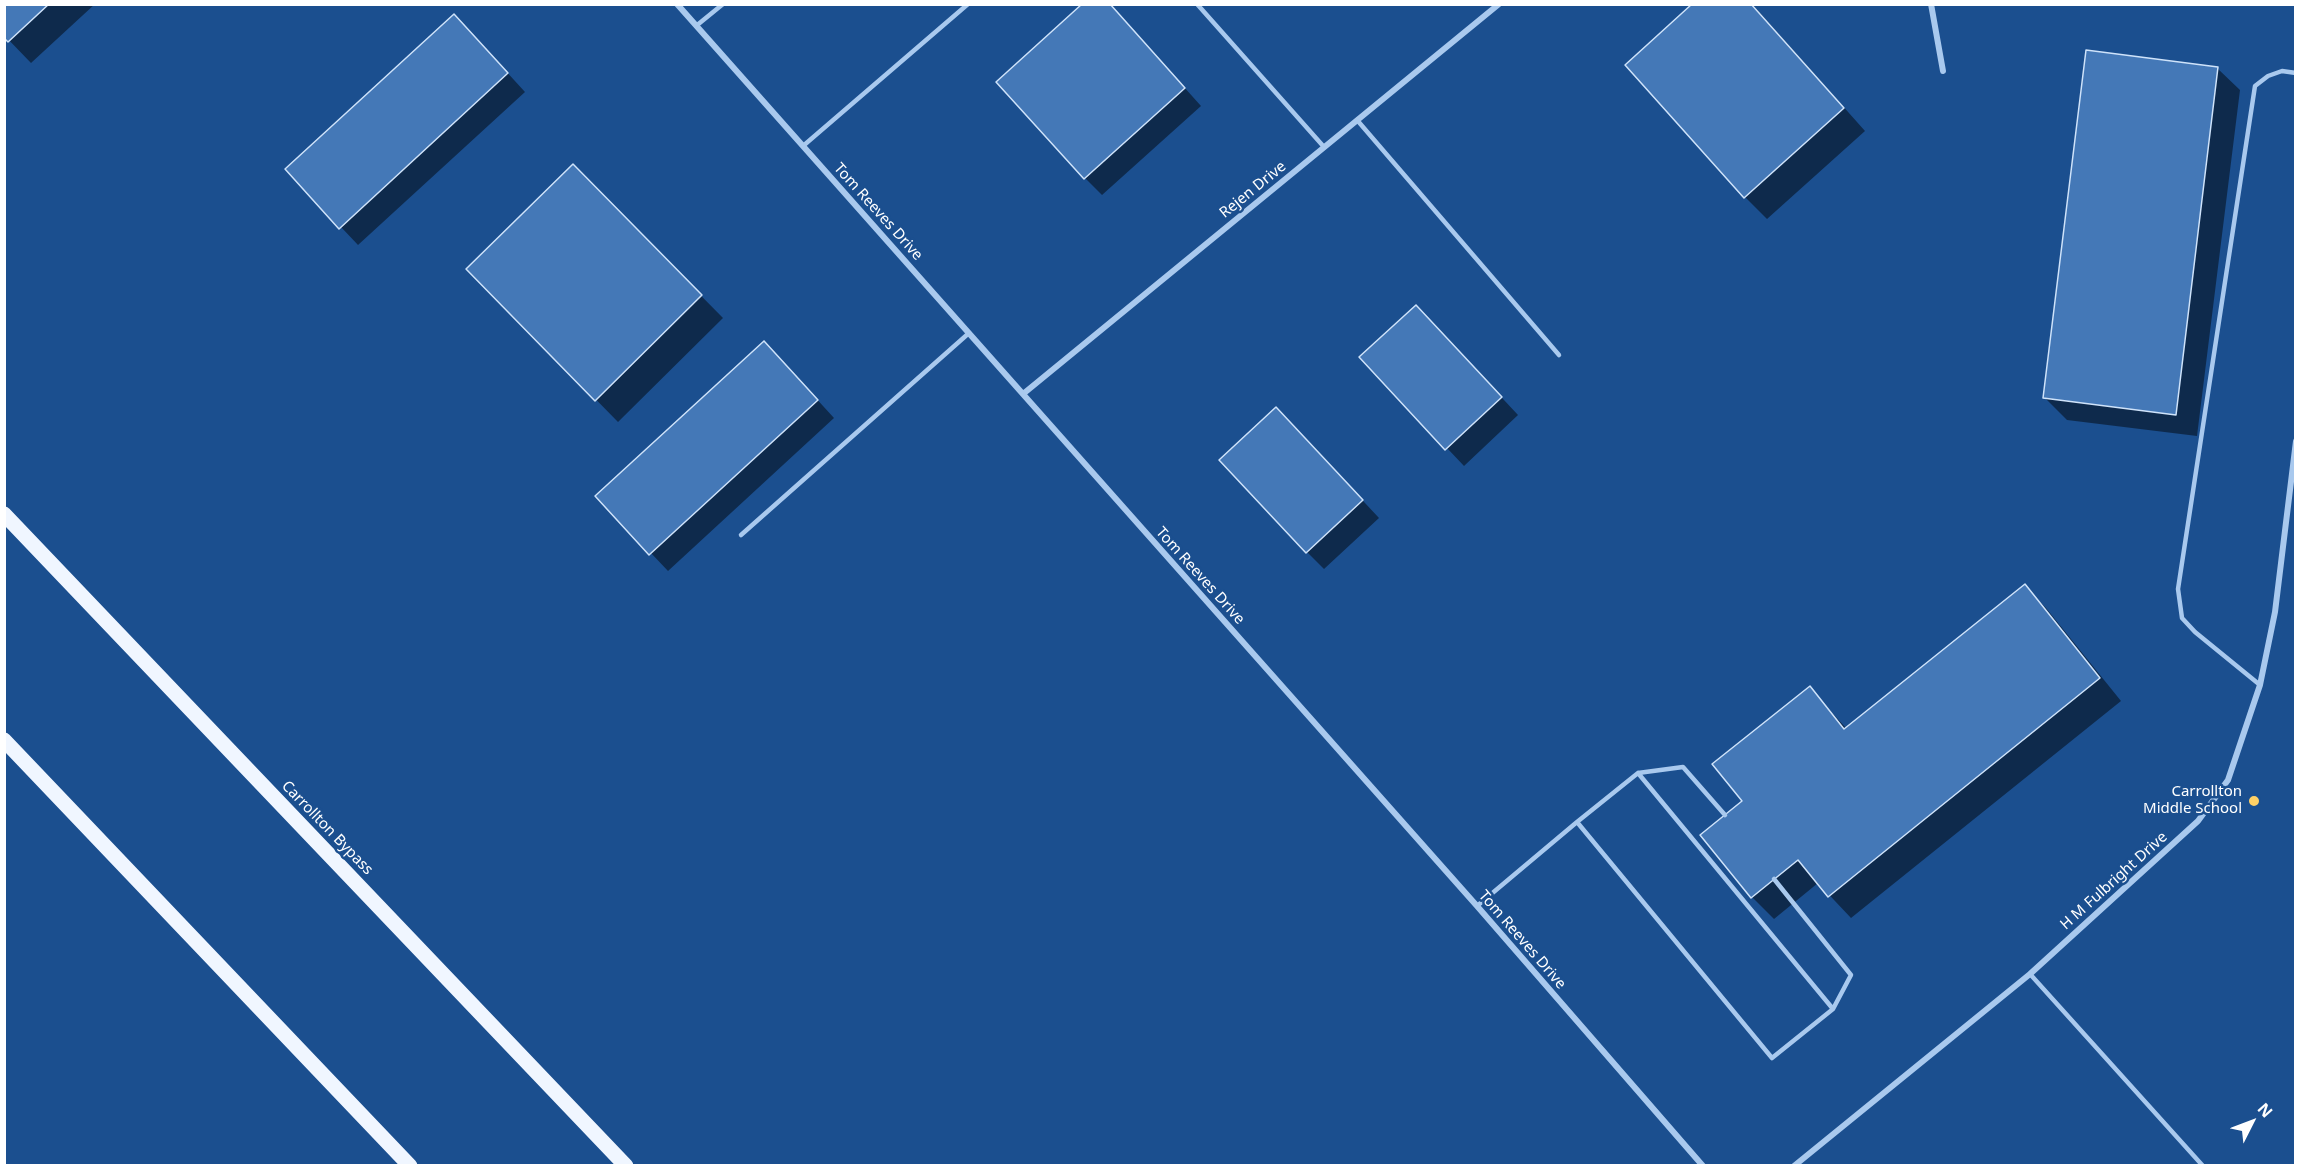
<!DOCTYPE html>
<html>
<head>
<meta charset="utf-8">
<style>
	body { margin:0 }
	#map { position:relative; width:2300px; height:1170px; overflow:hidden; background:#1b4f8f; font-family:"Noto Sans",sans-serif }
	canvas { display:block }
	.frame { position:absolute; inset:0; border:6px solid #fff; pointer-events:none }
	.north { position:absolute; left:2222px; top:1092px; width:60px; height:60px; -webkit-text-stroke:4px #1b4f8f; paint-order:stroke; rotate:48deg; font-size:16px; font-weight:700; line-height:24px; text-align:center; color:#fff }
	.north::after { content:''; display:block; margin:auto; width:21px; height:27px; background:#fff; clip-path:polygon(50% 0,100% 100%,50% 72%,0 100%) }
</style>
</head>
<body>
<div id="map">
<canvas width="2300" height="1170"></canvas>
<div class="frame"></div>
<div class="north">N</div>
</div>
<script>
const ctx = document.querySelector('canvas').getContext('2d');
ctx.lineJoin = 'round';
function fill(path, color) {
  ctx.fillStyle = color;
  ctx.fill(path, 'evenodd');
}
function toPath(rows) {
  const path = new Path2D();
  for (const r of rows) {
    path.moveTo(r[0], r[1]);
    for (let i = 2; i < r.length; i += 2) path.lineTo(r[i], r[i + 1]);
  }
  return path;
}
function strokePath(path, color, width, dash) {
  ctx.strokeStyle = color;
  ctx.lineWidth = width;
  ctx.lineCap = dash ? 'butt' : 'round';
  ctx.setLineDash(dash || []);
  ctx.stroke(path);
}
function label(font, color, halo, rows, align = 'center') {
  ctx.font = font + ' "Noto Sans",sans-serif';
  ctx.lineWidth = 5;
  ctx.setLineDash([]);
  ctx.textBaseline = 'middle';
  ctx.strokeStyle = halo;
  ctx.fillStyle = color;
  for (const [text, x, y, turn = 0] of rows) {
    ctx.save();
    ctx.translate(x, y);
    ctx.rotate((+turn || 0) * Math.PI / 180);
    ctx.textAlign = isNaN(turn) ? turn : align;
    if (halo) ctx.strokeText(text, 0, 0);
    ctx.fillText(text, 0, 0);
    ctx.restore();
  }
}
fill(toPath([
	[4,4,95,4,31,63,4,35],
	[1695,4,1752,4,1865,131,1767,219,1745,197],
	[1115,10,1201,106,1102,195,1085,178],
	[472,34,525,92,358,245,341,227],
	[2217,68,2240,90,2197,436,2067,420,2045,398],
	[573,166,723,318,618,422,468,269],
	[1433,324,1518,415,1464,466,1361,357],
	[781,360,834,418,668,571,597,496],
	[1294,427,1379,518,1324,569,1307,552],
	[2024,586,2046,608,2121,701,1851,918,1818,883,1774,919,1752,897,1744,801,1809,688,1847,729]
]), '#0007');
const building = toPath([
	[4,4,49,4,8,42,4,38,4,4],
	[1082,4,1110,4,1185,88,1084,179,996,82,1082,4],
	[1692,4,1751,4,1844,108,1744,198,1625,65,1692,4],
	[454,14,508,73,339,229,285,169,454,14],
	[2086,50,2218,67,2176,415,2043,398,2086,50],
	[573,164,702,295,595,401,466,269,573,164],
	[1416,305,1502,397,1445,450,1359,357,1416,305],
	[764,341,818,400,649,555,595,496,764,341],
	[1276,407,1363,500,1306,553,1219,460,1276,407],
	[2025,584,2100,678,1828,897,1798,860,1751,898,1700,835,1742,801,1712,764,1810,686,1844,729,2025,584]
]);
fill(building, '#4478b7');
strokePath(building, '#cfe3fa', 1.5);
strokePath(toPath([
	[1197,4,1324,147],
	[696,26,723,4],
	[1357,120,1559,355],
	[803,146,968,4],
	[741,535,969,333],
	[2260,685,2195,632,2182,618,2178,589,2255,86,2268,76,2282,71,2296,73],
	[1638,773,1833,1009],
	[1577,822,1638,773,1683,767,1725,815],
	[1477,906,1577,822,1772,1058,1833,1009,1851,975,1774,879],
	[2030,974,2203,1166]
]), '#a9c9ee', 4.5);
strokePath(toPath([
	[677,4,1477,906,1703,1166],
	[1931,4,1943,71],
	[1023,394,1499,4],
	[1794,1166,2030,974,2198,821,2228,780,2260,685,2275,612,2296,441]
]), '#a9c9ee', 6);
strokePath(toPath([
	[4,514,626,1166],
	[4,740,410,1166]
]), '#f0f6ff', 15);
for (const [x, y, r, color] of [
	[2254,801,6,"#ffd166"]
]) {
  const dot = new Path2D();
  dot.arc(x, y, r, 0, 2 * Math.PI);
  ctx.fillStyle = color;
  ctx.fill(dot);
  strokePath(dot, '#1b4f8f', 2);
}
label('15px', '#fff', '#1b4f8f', [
	["Rejen Drive",1253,190,-39],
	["Tom Reeves Drive",878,212,48],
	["Tom Reeves Drive",1200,576,48],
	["Carrollton Bypass",327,828,46],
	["H M Fulbright Drive",2114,881,-42],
	["Tom Reeves Drive",1522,940,49]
]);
label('15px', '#fff', '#1b4f8f', [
	["Carrollton",2242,792],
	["Middle School",2242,809]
], 'right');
</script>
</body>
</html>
